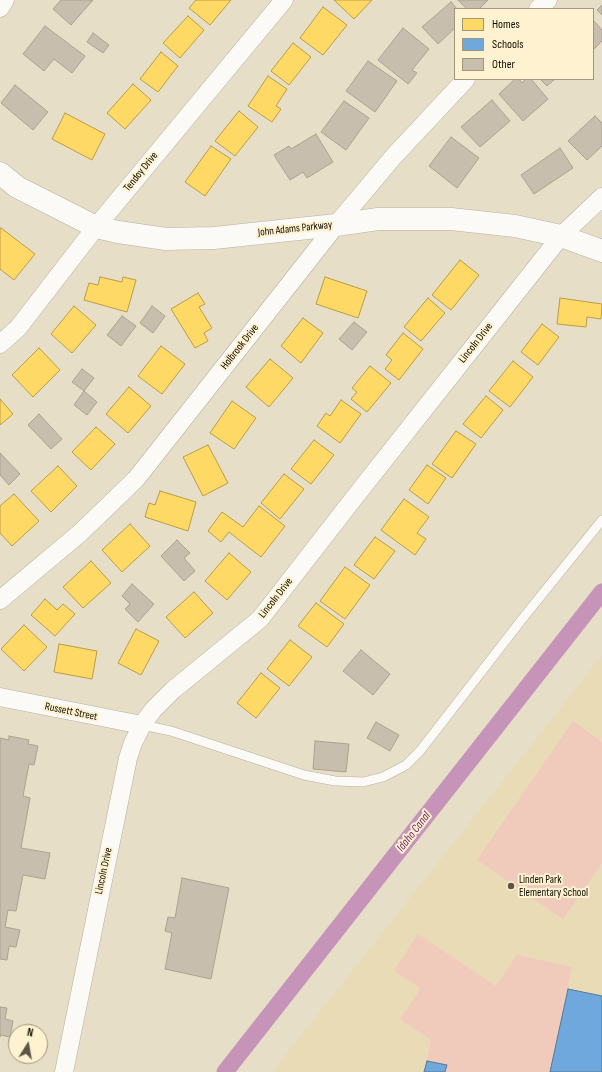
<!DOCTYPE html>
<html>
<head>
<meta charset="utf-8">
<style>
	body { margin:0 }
	#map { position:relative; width:602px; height:1072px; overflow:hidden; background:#e6dec7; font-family:"Sofia Sans Condensed",sans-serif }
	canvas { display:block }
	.legend { position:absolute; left:454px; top:8px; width:140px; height:72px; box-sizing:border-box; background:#fef2d0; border:1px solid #9f967d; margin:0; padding:5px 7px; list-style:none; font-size:12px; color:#110c01 }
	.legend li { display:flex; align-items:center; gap:8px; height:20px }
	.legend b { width:20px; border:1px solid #9f967d }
	.north { position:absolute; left:8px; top:1024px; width:40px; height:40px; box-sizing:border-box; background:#fef2d0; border:1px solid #9f967d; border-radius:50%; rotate:11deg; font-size:11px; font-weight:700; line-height:16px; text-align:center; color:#110c01 }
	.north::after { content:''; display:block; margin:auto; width:14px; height:18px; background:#5c5646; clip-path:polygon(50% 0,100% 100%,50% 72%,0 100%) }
</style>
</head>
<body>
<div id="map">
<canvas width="602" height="1072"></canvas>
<ul class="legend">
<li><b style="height:11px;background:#ffd966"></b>Homes</li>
<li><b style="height:11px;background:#6fa8dc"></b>Schools</li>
<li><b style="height:11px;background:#c7bead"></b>Other</li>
</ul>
<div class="north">N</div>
</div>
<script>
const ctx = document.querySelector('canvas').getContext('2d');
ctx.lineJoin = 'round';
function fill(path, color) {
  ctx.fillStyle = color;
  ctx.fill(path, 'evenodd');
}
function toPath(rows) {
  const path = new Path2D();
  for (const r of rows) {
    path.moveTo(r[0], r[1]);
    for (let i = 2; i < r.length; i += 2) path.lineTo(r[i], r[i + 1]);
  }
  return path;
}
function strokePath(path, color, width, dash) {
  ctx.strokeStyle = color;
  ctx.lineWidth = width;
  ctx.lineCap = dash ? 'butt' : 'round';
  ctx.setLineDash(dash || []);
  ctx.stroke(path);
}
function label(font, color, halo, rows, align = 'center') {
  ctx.font = font + ' "Sofia Sans Condensed",sans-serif';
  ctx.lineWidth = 4;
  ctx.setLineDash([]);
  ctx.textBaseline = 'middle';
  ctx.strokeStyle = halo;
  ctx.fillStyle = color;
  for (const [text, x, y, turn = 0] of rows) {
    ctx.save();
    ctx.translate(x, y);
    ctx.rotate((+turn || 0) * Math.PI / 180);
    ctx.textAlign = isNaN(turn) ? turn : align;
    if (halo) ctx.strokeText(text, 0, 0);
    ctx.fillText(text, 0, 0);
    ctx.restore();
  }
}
fill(toPath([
	[602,655,602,1072,272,1072,567,700]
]), '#e8dbb5');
fill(toPath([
	[573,721,602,742,602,863,563,919,477,860],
	[418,934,496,986,517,955,572,967,550,1072,445,1072,447,1065,427,1061,431,1040,400,1019,421,988,394,971]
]), '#f0cbbb');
const homes = toPath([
	[196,0,231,0,210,25,189,8,196,0],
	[334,0,372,0,354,19,334,0],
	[323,7,347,25,323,55,300,38,323,7],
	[188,16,204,30,180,58,163,43,188,16],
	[293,43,311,57,289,85,271,71,293,43],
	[161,52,178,66,158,92,140,79,161,52],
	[268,76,287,89,276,106,281,109,272,122,248,106,268,76],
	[133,84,151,100,125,129,107,113,133,84],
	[239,111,258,127,235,156,215,141,239,111],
	[65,113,105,134,92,160,52,139,65,113],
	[211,146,231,159,205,196,185,182,211,146],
	[1,228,35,254,14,280,0,269,0,230,1,228],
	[460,260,479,275,451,310,432,295,460,260],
	[100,277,122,282,123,277,136,280,127,312,84,300,89,283,98,285,100,277],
	[325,277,367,291,358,318,316,304,325,277],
	[198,293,205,304,199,307,212,328,204,333,208,341,195,348,171,309,198,293],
	[428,298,445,313,421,341,404,327,428,298],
	[560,298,602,304,601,319,587,317,586,327,557,324,560,298],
	[74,306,96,325,72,353,51,334,74,306],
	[303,318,323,333,301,363,281,346,303,318],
	[542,324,559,337,538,365,521,352,542,324],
	[403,333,423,349,399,380,385,369,392,360,386,355,403,333],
	[161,346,185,364,162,394,138,376,161,346],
	[39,348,60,370,33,397,12,375,39,348],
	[270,359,293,378,269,407,246,387,270,359],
	[513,361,533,377,510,407,489,391,513,361],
	[370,366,391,383,367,412,351,399,357,392,352,388,370,366],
	[129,387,151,406,128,433,106,414,129,387],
	[486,396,503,410,481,438,463,424,486,396],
	[0,399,13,414,0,425,0,399],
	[341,400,361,414,340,443,317,426,326,413,330,416,341,400],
	[232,401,256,418,234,449,210,433,232,401],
	[96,427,115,444,91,470,72,452,96,427],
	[456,431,476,444,452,478,432,464,456,431],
	[314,440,334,455,311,484,291,469,314,440],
	[208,445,228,483,203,496,183,457,208,445],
	[427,465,446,478,428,504,409,490,427,465],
	[58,466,77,486,51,512,31,491,58,466],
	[284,474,304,489,280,519,261,503,284,474],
	[160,491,196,502,188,531,145,517,149,503,155,505,160,491],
	[14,494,39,521,12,546,0,533,0,506,14,494],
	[404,499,429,517,417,533,426,539,415,555,381,530,404,499],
	[259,506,285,526,261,557,229,532,221,542,208,531,222,512,243,527,259,506],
	[130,524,150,546,122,572,102,550,130,524],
	[375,537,395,551,374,579,354,565,375,537],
	[229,553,251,572,227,600,205,581,229,553],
	[91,561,111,583,83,608,63,587,91,561],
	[345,567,370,585,345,619,320,601,345,567],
	[194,592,213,613,185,638,166,617,194,592],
	[45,599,57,610,63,604,75,614,55,636,31,615,45,599],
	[316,603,344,624,327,647,298,626,316,603],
	[24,625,47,647,24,671,1,649,24,625],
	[136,629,159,641,141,675,118,663,136,629],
	[290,640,312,657,289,686,267,669,290,640],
	[59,644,97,651,92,679,54,672,59,644],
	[261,673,280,688,256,718,237,703,261,673]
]);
fill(homes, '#ffd966');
strokePath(homes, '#b89c48', 1);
const schools = toPath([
	[568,989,602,996,602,1072,550,1072,568,989],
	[427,1061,447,1065,445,1072,424,1072,427,1061]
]);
fill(schools, '#6fa8dc');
strokePath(schools, '#53799a', 1);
strokePath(toPath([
	[225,1072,602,592]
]), '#c794b9', 17);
const building = toPath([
	[61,0,93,0,71,25,53,9,61,0],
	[458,0,488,0,479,9,467,9,458,0],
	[451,2,457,9,455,9,455,28,438,44,422,27,451,2],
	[602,5,602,15,597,10,602,5],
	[593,20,602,30,602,41,593,50,593,20],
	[45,26,85,56,72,73,54,59,44,71,23,54,45,26],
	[403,28,429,49,412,70,417,73,408,84,378,60,403,28],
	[93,33,109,45,103,53,87,42,93,33],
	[368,61,397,81,375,112,346,91,368,61],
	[515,79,519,79,522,83,526,79,531,79,548,99,523,121,499,94,515,79],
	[540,79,555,79,547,86,540,79],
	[15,85,48,112,33,130,1,103,15,85],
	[492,100,510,121,480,147,461,127,492,100],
	[344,101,369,118,346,150,321,132,344,101],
	[595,116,602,123,602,146,587,160,568,141,595,116],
	[316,134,333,162,307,178,303,172,290,180,274,155,289,146,291,149,316,134],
	[451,137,479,158,457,188,429,166,451,137],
	[560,148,573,168,534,194,521,175,560,148],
	[152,306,165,316,153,333,140,323,152,306],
	[122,316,136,326,121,346,107,335,122,316],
	[354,322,367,332,352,350,339,339,354,322],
	[82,369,94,378,84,391,72,382,82,369],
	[84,391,97,402,87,415,74,405,84,391],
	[39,414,62,439,51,449,28,425,39,414],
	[0,453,20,474,9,485,0,475,0,453],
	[177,540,190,553,184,558,195,571,184,581,161,556,177,540],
	[132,584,154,604,138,622,125,609,130,604,122,596,132,584],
	[361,650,390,674,373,695,343,671,361,650],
	[376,722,399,735,390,751,367,738,376,722],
	[9,736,29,740,28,744,38,746,34,765,29,764,23,796,30,798,21,848,50,853,45,879,23,875,16,911,8,910,5,927,20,930,16,947,9,946,7,960,0,959,0,738,9,740,9,736],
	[315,741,349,744,346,772,313,769,315,741],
	[182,878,229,888,211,979,165,969,172,933,165,931,168,917,175,918,182,878],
	[0,1007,7,1008,5,1019,13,1021,10,1037,0,1035,0,1037,0,1007]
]);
fill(building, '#c7bead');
strokePath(building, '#aaa291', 1);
const lane = toPath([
	[142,725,171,731,304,775,335,781,363,782,383,777,406,765,420,751,523,618,602,520]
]);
const street = toPath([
	[0,8,5,0],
	[538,9,548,0],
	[0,344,18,328,96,227,284,0],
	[0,600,80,533,136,479,336,225,394,156,466,79],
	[0,697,142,725],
	[64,1072,128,758,133,743,142,725,153,710,173,690,260,619,354,498,561,236,602,197]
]);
const secondary = toPath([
	[0,173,17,187,96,227,118,232,166,239,214,238,336,225,378,219,451,219,515,226,561,236,602,251]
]);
strokePath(lane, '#b6b09e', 10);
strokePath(street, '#b6b09e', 19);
strokePath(secondary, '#b6b09e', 23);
strokePath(lane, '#fbfaf7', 9);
strokePath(street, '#fbfaf7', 18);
strokePath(secondary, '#fbfaf7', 22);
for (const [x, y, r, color] of [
	[511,886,4,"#5c5646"]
]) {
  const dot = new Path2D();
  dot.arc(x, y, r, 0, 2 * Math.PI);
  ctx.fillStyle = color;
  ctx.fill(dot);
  strokePath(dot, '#fef2d0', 1.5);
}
label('11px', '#110c01', '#fef2d0', [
	["Tendoy Drive",141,172,-51],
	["John Adams Parkway",295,229,-6],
	["Lincoln Drive",476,343,-52],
	["Holbrook Drive",240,347,-52],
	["Lincoln Drive",276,598,-52],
	["Russett Street",71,712,12],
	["Lincoln Drive",104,871,-78]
]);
label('11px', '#110c01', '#fef2d0', [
	["Linden Park",519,880],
	["Elementary School",519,893]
], 'left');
label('italic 12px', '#701d6b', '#fef2d0', [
	["Idaho Canal",414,832,-52]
]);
</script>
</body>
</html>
